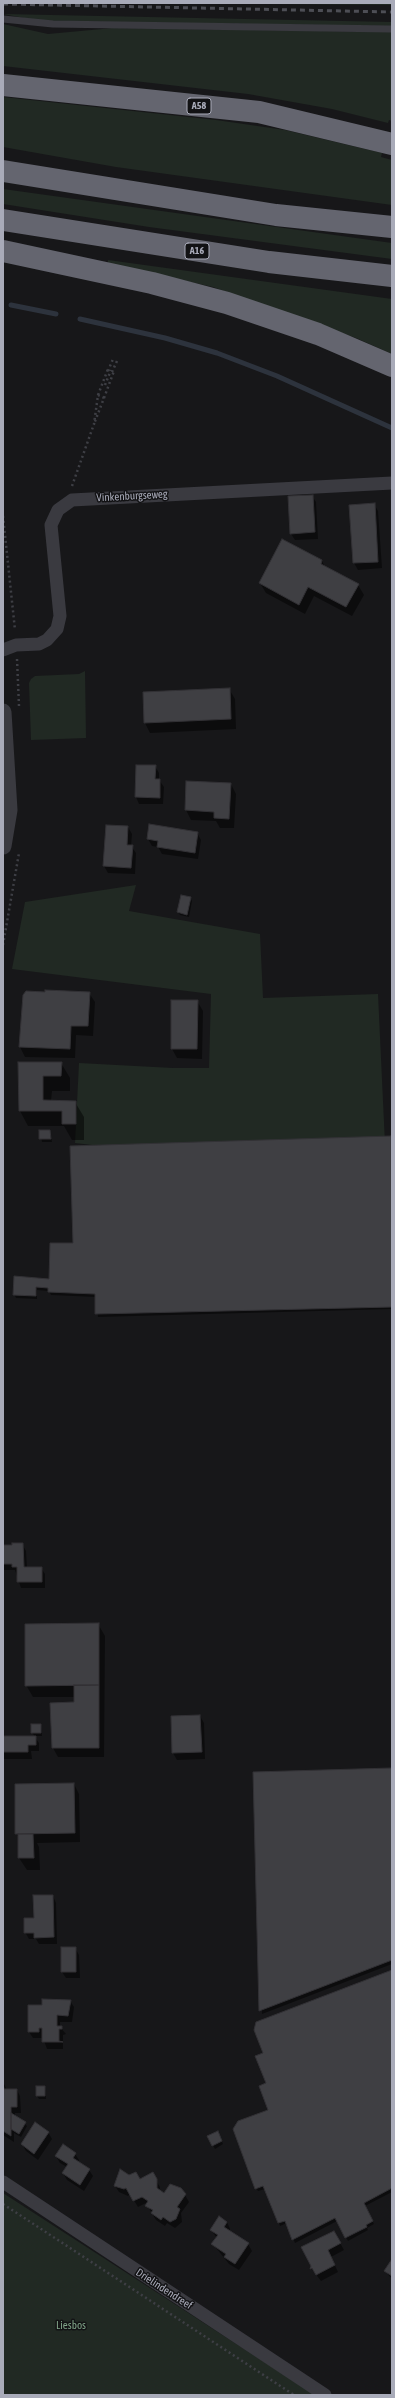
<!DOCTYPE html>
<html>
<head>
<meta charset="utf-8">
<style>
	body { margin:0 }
	#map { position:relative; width:395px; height:2398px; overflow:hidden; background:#171719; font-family:"Asap Condensed",sans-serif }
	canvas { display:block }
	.frame { position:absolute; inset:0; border:4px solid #a9abb9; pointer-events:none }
</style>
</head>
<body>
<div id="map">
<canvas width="395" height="2398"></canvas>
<div class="frame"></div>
</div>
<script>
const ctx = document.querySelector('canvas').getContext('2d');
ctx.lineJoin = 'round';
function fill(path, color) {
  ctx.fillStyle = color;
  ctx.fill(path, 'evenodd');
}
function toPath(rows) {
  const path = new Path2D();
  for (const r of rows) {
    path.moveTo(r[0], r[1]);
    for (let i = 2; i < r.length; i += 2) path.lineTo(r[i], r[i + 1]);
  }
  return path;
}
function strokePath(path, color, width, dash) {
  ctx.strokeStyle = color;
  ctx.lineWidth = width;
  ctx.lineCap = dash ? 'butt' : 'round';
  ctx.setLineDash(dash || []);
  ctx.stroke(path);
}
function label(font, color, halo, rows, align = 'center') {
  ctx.font = font + ' "Asap Condensed",sans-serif';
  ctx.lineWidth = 3;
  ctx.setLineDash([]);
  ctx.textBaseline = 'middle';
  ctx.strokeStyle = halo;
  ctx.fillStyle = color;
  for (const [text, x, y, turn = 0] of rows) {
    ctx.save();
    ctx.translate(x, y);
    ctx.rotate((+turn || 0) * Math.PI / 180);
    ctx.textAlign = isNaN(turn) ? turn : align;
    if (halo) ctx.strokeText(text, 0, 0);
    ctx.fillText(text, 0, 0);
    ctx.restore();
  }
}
fill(toPath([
	[225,3,392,3,392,5,263,4],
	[3,14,392,22,392,26,40,21],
	[3,24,48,34,113,28,392,32,392,121,389,120,388,123,332,109,248,94,3,66],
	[3,97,216,120,285,130,382,153,381,157,392,160,392,205,116,167,3,147],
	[3,189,392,243,392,259,149,227,3,204],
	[108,260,392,299,392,354,356,338,213,287,108,264],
	[85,671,86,738,31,740,29,683,31,679,35,676,79,674],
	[136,885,129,911,260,934,263,998,378,994,385,1144,92,1145,75,1143,79,1063,173,1068,209,1068,211,994,12,969,25,902],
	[3,2193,102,2257,315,2395,3,2395]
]), '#212923');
fill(toPath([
	[312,496,316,502,318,539,295,540,291,534],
	[374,504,378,511,382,568,358,570,354,563,350,506],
	[322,561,325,567,358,585,364,595,352,616,314,596,305,614,266,593,260,583],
	[229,689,235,699,236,729,150,733,145,723,144,693],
	[155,766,159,773,159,780,164,787,163,804,139,804,136,797],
	[231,784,236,794,234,828,220,828,216,821,191,820,186,810],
	[150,825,197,833,201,840,198,859,162,854,158,847,152,846,148,839],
	[128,827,132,834,131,846,136,853,135,874,108,873,104,866],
	[190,898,192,901,189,917,180,915,178,912],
	[89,993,95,1002,93,1036,76,1035,75,1058,25,1057,20,1047],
	[197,1001,203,1011,202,1059,177,1058,172,1049],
	[19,1063,61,1063,70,1078,70,1091,52,1091,51,1101,75,1102,84,1117,84,1140,72,1140,64,1126,28,1126,20,1111],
	[40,1131,50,1131,52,1142,42,1142],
	[390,1137,392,1309,98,1317,96,1297,51,1295,49,1291,37,1290,37,1299,16,1298,14,1294,50,1280,74,1244],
	[22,1544,26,1551,27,1568,41,1568,45,1574,45,1588,21,1588,15,1570,3,1570,3,1545],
	[98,1624,105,1636,104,1757,58,1757,53,1748,76,1703,75,1697,33,1697,26,1685],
	[200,1716,204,1723,205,1759,177,1760,173,1753,172,1717],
	[41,1725,42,1736,34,1736,39,1743,39,1751,31,1751,32,1759,3,1759,3,1737,35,1737,32,1732],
	[392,1769,392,1964,262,2014,254,1773],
	[74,1784,79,1794,80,1842,37,1843,39,1847,40,1870,27,1870,19,1858,19,1838,16,1833],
	[53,1896,56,1903,57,1944,39,1944,36,1939,29,1939,25,1932],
	[75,1948,79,1955,80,1978,66,1978,62,1972],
	[392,1971,392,2192,365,2206,374,2224,367,2228,368,2230,348,2241,337,2221,295,2243,287,2223,280,2226,279,2223,265,2189,258,2191,256,2188,269,2110,264,2054],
	[70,2001,74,2007,72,2022,60,2022,60,2027,66,2034,63,2035,63,2049,47,2049,43,2038,33,2038,29,2032],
	[4,2084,7,2090,17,2090,20,2096,21,2113,15,2113,15,2116,27,2126,21,2137,14,2133,14,2142,3,2135],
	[45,2087,46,2099,39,2099,37,2096],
	[48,2132,52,2139,38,2160,26,2151,22,2144],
	[219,2135,223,2144,215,2149,208,2136],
	[75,2154,79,2160,78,2162,89,2170,93,2176,84,2191,67,2180,63,2173,67,2167,60,2163,56,2156],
	[152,2174,160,2187,160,2192,164,2195,185,2195,189,2202,181,2213,182,2222,175,2228,167,2223,165,2226,156,2220,146,2203,138,2207,130,2194,128,2196,119,2192,115,2186,129,2176,140,2180],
	[227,2222,230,2229,229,2231,248,2244,252,2251,239,2270,229,2264,213,2244,217,2238,211,2230],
	[334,2232,344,2250,331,2257,338,2272,321,2281,311,2268],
	[392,2260,392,2279,385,2271]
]), '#0007');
strokePath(toPath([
	[11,305,56,314],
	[80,319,165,338,217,353,277,376,392,428]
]), '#2d333d', 5);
const building = toPath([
	[313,495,315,532,290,534,288,496,313,495],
	[375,503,378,562,353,563,349,505,375,503],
	[282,539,322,560,321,564,359,584,346,607,308,587,299,605,259,583,282,539],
	[230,688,231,719,144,723,143,692,230,688],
	[136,765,156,765,155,779,160,779,160,798,135,797,136,765],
	[186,781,231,783,229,819,214,818,214,812,185,810,186,781],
	[149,824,198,832,195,853,157,847,158,841,147,839,149,824],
	[106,825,128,826,127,845,133,845,131,868,103,866,106,825],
	[181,895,191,897,187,915,177,912,181,895],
	[45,990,90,992,88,1026,71,1026,70,1049,19,1047,23,995,26,991,45,992,45,990],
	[171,1000,198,1000,197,1049,171,1049,171,1000],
	[18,1062,62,1062,61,1076,43,1076,43,1100,76,1101,76,1124,62,1124,62,1111,19,1111,18,1062],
	[39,1130,50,1130,51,1139,39,1139,39,1130],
	[391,1136,392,1307,95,1314,95,1294,48,1292,48,1288,36,1287,36,1296,13,1295,14,1276,49,1279,50,1243,73,1243,70,1146,391,1136],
	[12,1543,23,1543,24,1567,42,1567,42,1582,17,1582,17,1567,12,1567,12,1564,3,1564,3,1545,12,1545,12,1543],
	[99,1623,99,1685,25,1686,25,1624,99,1623],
	[74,1685,99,1685,99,1748,52,1748,50,1703,74,1702,74,1685],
	[200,1715,202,1752,172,1753,171,1716,200,1715],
	[31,1724,41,1724,41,1733,31,1733,31,1724],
	[3,1736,36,1736,36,1745,28,1745,28,1752,3,1752,3,1736],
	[392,1768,392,1960,259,2011,253,1772,392,1768],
	[74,1783,75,1833,15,1834,15,1784,74,1783],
	[18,1834,33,1834,34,1858,18,1858,18,1834],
	[33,1895,53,1895,54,1937,34,1938,34,1933,24,1933,24,1918,34,1918,33,1895],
	[61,1947,76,1947,76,1972,61,1972,61,1947],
	[392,1970,392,2188,364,2203,373,2221,366,2225,367,2227,345,2238,335,2218,292,2240,285,2221,278,2223,263,2186,255,2189,233,2129,238,2121,268,2110,259,2086,266,2083,255,2056,263,2053,254,2030,256,2022,392,1970],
	[42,1999,71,2000,68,2016,57,2015,57,2026,62,2026,62,2029,59,2029,59,2041,63,2042,42,2042,42,2028,39,2028,39,2032,28,2032,28,2005,42,2005,42,1999],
	[3,2083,4,2089,17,2089,17,2107,11,2107,11,2136,3,2131,3,2083],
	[36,2086,45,2086,45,2096,36,2096,36,2086],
	[11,2113,26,2122,19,2134,11,2129,11,2113],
	[35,2122,49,2132,34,2154,21,2144,35,2122],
	[218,2131,222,2141,212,2146,207,2136,218,2131],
	[63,2144,76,2153,73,2158,90,2169,80,2185,62,2173,68,2164,55,2156,63,2144],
	[120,2169,129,2175,136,2172,140,2179,153,2172,157,2179,157,2188,164,2193,170,2184,181,2188,186,2194,177,2207,180,2209,176,2219,170,2222,163,2217,161,2220,151,2213,153,2210,145,2206,148,2201,142,2197,133,2201,126,2188,124,2189,114,2186,120,2169],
	[219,2216,227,2222,224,2227,249,2243,235,2264,224,2257,226,2254,211,2244,218,2235,210,2230,219,2216],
	[334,2231,341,2243,328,2250,335,2265,316,2275,312,2268,310,2269,311,2266,301,2247,334,2231],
	[392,2259,392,2276,384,2271,392,2259]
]);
fill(building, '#3f3f43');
strokePath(building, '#323135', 1);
strokePath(toPath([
	[108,371,113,359],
	[112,372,117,361],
	[105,385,111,370],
	[98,395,108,369],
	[104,398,114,371],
	[72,486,94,424,98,395,104,398,94,424],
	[3,516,15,630],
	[17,659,19,706],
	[3,945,19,853],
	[3,2204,294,2395]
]), '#3e3f45', 2.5, [2, 3]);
strokePath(toPath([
	[3,19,53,24,392,29]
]), '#3a3a40', 7);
strokePath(toPath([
	[3,650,16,645,39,644,47,640,57,629,60,616,51,525,58,510,72,500,392,483],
	[3,2182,325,2395]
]), '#3a3a40', 13);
strokePath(toPath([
	[3,712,9,810,3,846]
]), '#3a3a40', 17);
strokePath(toPath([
	[3,85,259,112,392,144],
	[3,171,276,215,392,227],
	[3,220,269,262,392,276],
	[3,251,152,283,227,303,318,334,392,366]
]), '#64656f', 22);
strokePath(toPath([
	[3,4,392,12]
]), '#4d4e55', 3, [5, 4]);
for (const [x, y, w] of [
	[199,106,24],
	[197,251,24]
]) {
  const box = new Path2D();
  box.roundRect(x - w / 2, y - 8, w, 16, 3);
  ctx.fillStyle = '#121214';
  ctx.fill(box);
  strokePath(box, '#a9abb9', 1);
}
label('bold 10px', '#a9abb9', null, [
	["A58",199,106],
	["A16",197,251]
]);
label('11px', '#a9abb9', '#121214', [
	["Vinkenburgseweg",132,496,-3],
	["Drielindendreef",164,2289,33]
]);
label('11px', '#80a488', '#121214', [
	["Liesbos",71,2326]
]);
</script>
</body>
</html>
